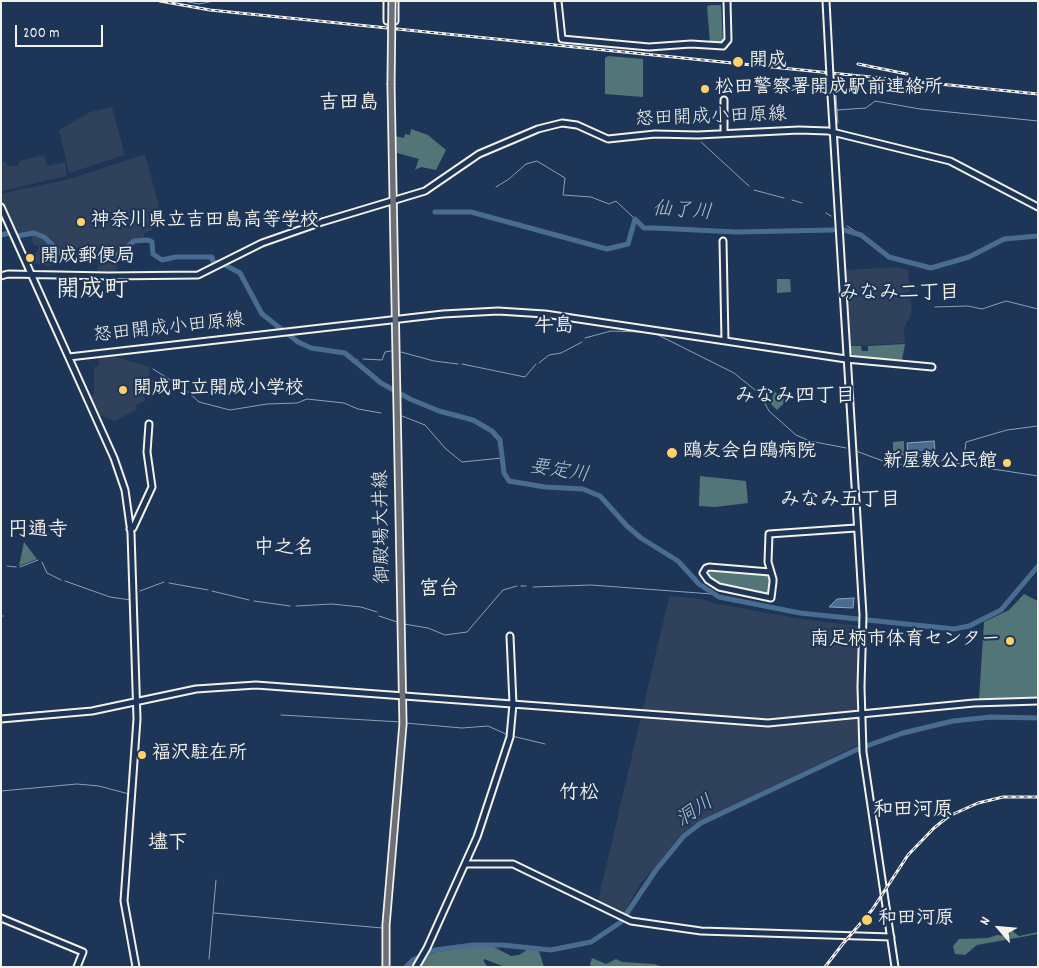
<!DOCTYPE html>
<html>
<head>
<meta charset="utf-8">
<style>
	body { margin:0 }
	#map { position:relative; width:1039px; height:968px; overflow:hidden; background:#1d3557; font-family:Dekko,sans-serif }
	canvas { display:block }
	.frame { position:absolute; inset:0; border:2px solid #f4f1e8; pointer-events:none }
	.north { position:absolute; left:974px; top:903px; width:50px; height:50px; -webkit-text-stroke:4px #1d3557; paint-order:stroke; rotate:297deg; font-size:14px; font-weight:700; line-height:20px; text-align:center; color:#f4f1e8 }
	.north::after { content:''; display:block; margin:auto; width:18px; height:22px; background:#f4f1e8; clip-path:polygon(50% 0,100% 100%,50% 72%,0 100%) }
	.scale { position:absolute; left:15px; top:25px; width:88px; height:22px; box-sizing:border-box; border:2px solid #f4f1e8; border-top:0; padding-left:6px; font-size:15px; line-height:18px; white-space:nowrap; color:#f4f1e8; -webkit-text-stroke:4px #1d3557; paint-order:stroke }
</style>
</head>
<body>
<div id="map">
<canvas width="1039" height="968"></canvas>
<div class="frame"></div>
<div class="north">N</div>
<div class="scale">200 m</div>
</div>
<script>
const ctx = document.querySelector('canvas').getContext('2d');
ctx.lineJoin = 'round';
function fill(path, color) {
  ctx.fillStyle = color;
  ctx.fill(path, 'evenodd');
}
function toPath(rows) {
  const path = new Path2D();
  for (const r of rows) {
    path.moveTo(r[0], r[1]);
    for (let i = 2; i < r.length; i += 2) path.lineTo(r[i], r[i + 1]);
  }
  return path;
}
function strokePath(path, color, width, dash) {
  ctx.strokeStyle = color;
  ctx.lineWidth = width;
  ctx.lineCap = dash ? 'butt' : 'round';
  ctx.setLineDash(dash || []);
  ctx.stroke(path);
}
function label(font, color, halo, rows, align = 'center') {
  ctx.font = font + ' Dekko,"Klee One",sans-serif';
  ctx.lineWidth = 4.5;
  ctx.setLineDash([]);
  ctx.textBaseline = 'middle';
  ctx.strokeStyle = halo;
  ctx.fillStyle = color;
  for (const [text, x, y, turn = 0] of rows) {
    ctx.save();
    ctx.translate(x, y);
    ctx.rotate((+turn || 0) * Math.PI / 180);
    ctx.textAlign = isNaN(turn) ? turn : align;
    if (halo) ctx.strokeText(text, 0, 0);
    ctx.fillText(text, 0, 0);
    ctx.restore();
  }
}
fill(toPath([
	[112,107,125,155,69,173,59,130,90,112],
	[145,154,159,206,152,213,152,230,144,233,144,241,135,242,118,258,116,274,96,274,99,261,88,259,65,259,49,266,31,263,38,249,38,245,33,245,31,235,34,233,16,234,1,201,1,194,73,178],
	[44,155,47,166,65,162,67,176,1,191,1,162,6,162,8,166,19,165,19,161],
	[897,267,908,270,912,313,904,328,905,343,850,346,845,270],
	[112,356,150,367,149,379,156,380,153,393,144,392,145,401,136,405,137,409,115,421,97,414,89,396,94,395,94,367,99,366,98,358],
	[671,596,702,599,713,603,801,619,860,626,858,673,860,744,691,826,640,884,623,915,598,901,669,597]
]), '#30415c');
fill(toPath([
	[711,5,721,5,723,42,720,44,710,43,707,6],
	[608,56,643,59,643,97,605,94,605,58],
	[411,129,428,135,446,150,436,170,421,167,415,170,419,159,397,153,395,136,404,138,405,134,410,135],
	[777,279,790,279,791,292,777,293],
	[905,344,902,360,854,356,850,352,850,346,861,346,862,351,868,351,868,346],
	[774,391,786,401,777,410,771,404],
	[904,441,904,459,893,457,893,442],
	[700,476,746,481,748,503,715,507,699,506],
	[24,542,37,559,19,566],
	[709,569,767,573,770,577,770,592,768,595,719,586,708,577],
	[1024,594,1038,601,1038,698,979,700,984,622,1009,610],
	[1011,930,1019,936,1038,932,1038,934,977,945,965,955,955,954,953,946,959,939,988,938,997,935,1009,936],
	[472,947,494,947,511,956,519,955,528,949,539,951,544,967,505,967,484,959,484,962,488,967,410,967,417,960,437,952],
	[592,958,606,964,616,959,622,962,654,964,664,967,591,967,590,964]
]), '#527677');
const water = toPath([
	[934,441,935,450,931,453,918,457,908,457,907,443,934,441],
	[854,598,853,608,829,607,837,599,854,598]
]);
fill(water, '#496d90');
strokePath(water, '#8da2b3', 1);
strokePath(toPath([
	[183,1,199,4,214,1],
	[180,2,181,1],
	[835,81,838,123],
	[837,110,866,108,875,101,920,109,1038,121],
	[701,142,749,186],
	[496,187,509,179,526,164,537,161,565,178,563,195,591,197,609,204,616,201,635,219],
	[754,190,784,198],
	[792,200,802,203],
	[826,213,831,216],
	[847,226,861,235],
	[935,307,968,306,982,309,1006,301,1038,309],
	[658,335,734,373,760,394,769,411,796,435,810,441,846,448],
	[585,338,611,331,641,332],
	[401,352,434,361,458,364],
	[363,359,382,360,385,352,391,351],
	[354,361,358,360],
	[539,363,549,355,561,353,582,342],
	[462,364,525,377,536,364],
	[153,369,186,390,199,402,230,410,267,404,297,403,307,399,344,403,358,409,381,413],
	[402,416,425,425,446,449,462,462,502,458],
	[856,451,894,465,941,461,1038,476],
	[963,463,966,442,1007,430,1038,426],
	[42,562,47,573,61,580],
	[7,566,16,567],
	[20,567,38,560],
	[65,581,110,597,131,600],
	[169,583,208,590],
	[521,586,526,586],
	[533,587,591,585,712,594],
	[140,591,164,582],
	[212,591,249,600],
	[254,601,290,606],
	[296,606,332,604,361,607,377,612],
	[1,616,3,616],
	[379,616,397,622],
	[404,624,428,628,445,635,467,632,503,590,517,586],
	[281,715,401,722],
	[405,723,462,728,488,726,508,735],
	[512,736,545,744],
	[1,791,77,784,99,786,129,794],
	[214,913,382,928],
	[209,959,216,880]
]), '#8da2b3', 1);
strokePath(toPath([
	[435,212,471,212,607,249,628,244,635,219,644,228,655,228,736,232,833,230],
	[844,230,861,235,889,257,931,268,969,257,1004,239,1038,236],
	[1,235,9,233],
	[17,236,34,233,44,237,61,253,80,257,117,255,134,241,148,240,152,242,153,254,162,260,176,257,212,257,213,262,225,265,240,273,262,314,298,342,311,348,345,353,381,383,410,399,439,411,473,420,492,431,500,440,504,473,509,481,545,487,583,489,600,496,627,526,641,538,678,561,699,584,719,597,800,613,954,629,969,626,1001,610,1038,566],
	[406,967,413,960,435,950,473,945,502,945,551,950,591,942,621,922,656,870,684,836,701,823,858,749,903,733,953,721,991,717,1038,718]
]), '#496d90', 5);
const secondary = toPath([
	[387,1,387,21,395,21,395,1],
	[558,1,562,39,649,47,691,44,723,46,728,40,727,1],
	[831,95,863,615,861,687,863,752,895,967],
	[724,100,724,133],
	[1,207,114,458,125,490,131,533,137,719,124,901,136,967],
	[723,241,725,341],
	[1,276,8,274,108,276,198,275,262,243,322,222,425,191,479,154,538,129,562,123,577,125,608,139,655,134,698,135,799,130,828,131,950,161,1038,207],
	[69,357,443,314,498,311,545,314,846,359,932,367],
	[130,529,133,528,152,487,147,452,149,424],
	[770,572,709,567,706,568,703,573,708,580,719,587,771,598,773,582,773,579,768,562,769,534,856,528],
	[1,719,92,711,196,689,256,685,768,723,974,703,1038,701],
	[465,864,513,864,631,921,701,931,891,937],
	[1,918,83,952,77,967],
	[416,967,427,948,477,837,510,737,513,704,510,636]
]);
const primary = toPath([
	[386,967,386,925,403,724,391,85]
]);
strokePath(secondary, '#f4f1e8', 9);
strokePath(primary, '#f4f1e8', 9);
strokePath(secondary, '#1d3557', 5);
strokePath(primary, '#6c6f75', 5.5);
const rail = toPath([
	[160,1,210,10,1038,94],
	[858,64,907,74],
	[841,946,872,910,908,855,934,828,949,816,978,803,1003,797,1038,797],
	[825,967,845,941]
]);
strokePath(rail, '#f4f1e8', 3);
strokePath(rail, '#1d3557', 1, [4]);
const secondaryBridge = toPath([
	[826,1,831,95]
]);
const primaryBridge = toPath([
	[391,85,392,1]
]);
strokePath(secondaryBridge, '#f4f1e8', 9, []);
strokePath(primaryBridge, '#f4f1e8', 9, []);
strokePath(secondaryBridge, '#1d3557', 5);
strokePath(primaryBridge, '#6c6f75', 5.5);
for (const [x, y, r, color] of [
	[738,62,6,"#ffd166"],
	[705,89,5,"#ffd166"],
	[81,222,5,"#ffd166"],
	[30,258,5,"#ffd166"],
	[123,390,5,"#ffd166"],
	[672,453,6,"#ffd166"],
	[1007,463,5,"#ffd166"],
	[1010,641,5,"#ffd166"],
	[142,755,5,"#ffd166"],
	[867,920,6,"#ffd166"]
]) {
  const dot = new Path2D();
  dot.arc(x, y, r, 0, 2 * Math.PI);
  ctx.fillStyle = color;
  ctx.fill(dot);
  strokePath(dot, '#1d3557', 2);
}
label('bold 19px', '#f4f1e8', '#1d3557', [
	["開成",749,62],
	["松田警察署開成駅前連絡所",715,89],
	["神奈川県立吉田島高等学校",91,222],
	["開成郵便局",40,258],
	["開成町立開成小学校",133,390],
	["鴎友会白鴎病院",683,453],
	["新屋敷公民館",997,463,"right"],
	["南足柄市体育センター",1000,641,"right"],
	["福沢駐在所",152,755],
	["和田河原",878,920]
], 'left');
label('19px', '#f4f1e8', '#1d3557', [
	["怒田開成小田原線",711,119,-2],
	["怒田開成小田原線",169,330,-6],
	["御殿場大井線",384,527,-91]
]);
label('bold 20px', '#f4f1e8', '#1d3557', [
	["吉田島",349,105],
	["みなみ二丁目",899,295],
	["牛島",554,328],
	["みなみ四丁目",795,398],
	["みなみ五丁目",840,502],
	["円通寺",38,532],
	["中之名",284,550],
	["宮台",439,591],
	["竹松",579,795],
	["和田河原",913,812],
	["壗下",168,845]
]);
label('italic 20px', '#b8c3c9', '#1d3557', [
	["仙了川",682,213,4],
	["要定川",559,473,9],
	["洞川",696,813,-33]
]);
label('bold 24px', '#f4f1e8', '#1d3557', [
	["開成町",92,293]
]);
</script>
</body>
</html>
